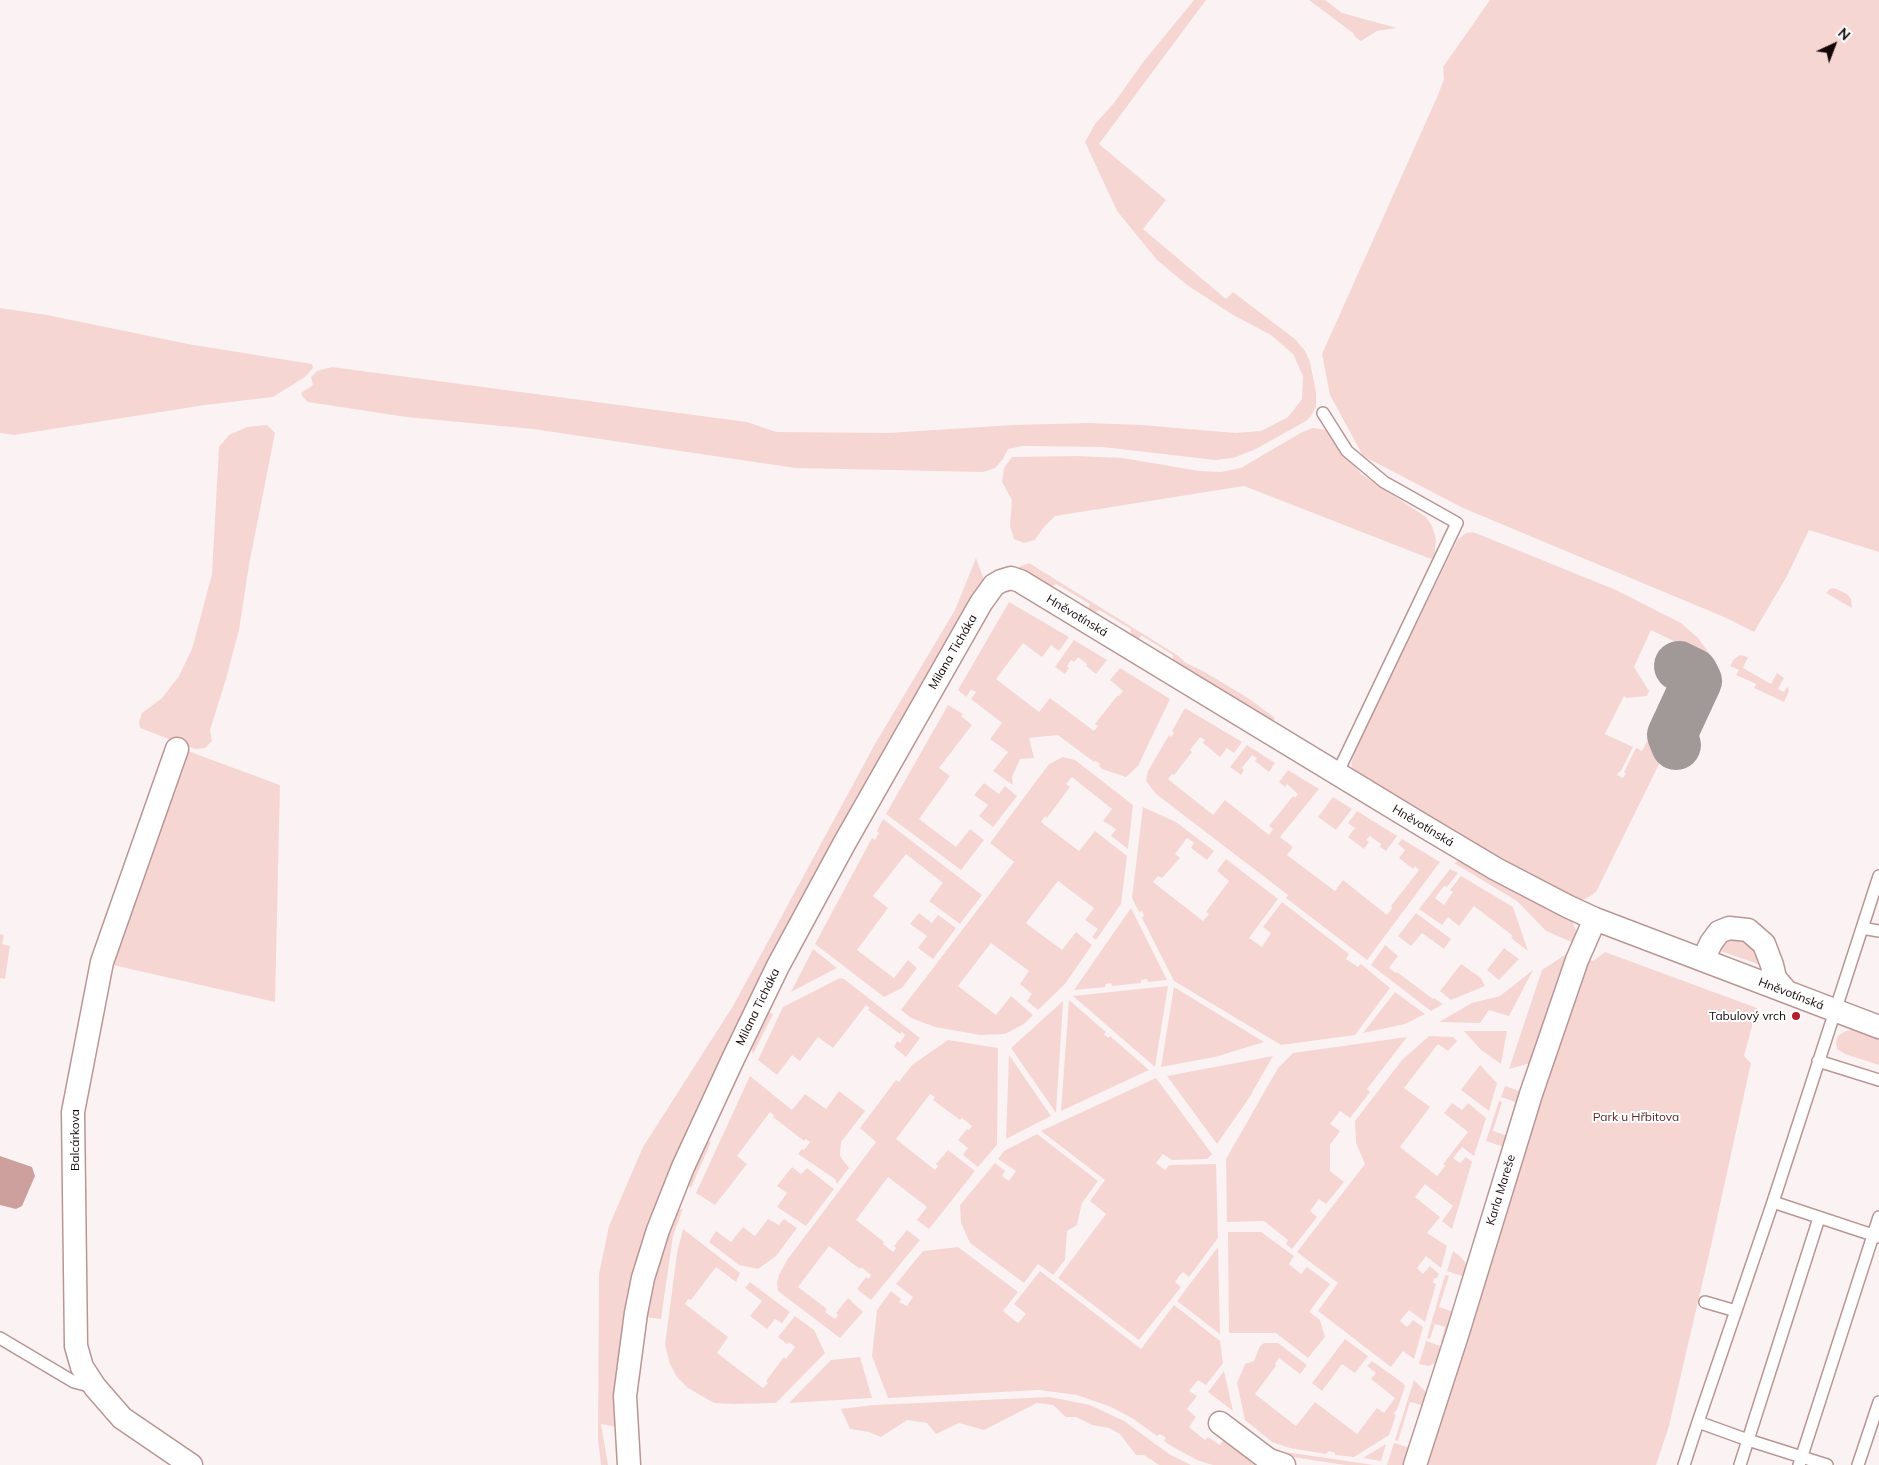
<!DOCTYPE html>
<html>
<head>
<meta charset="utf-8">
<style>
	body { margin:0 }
	#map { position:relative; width:1879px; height:1465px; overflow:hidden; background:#fbf3f3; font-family:Mulish,sans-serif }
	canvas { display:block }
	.north { position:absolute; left:1809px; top:20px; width:50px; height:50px; -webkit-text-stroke:4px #fff; paint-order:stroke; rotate:43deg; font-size:14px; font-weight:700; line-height:20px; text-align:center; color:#140808 }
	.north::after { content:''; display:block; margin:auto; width:18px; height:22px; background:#140808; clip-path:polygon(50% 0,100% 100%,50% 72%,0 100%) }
</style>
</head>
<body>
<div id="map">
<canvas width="1879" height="1465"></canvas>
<div class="north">N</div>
</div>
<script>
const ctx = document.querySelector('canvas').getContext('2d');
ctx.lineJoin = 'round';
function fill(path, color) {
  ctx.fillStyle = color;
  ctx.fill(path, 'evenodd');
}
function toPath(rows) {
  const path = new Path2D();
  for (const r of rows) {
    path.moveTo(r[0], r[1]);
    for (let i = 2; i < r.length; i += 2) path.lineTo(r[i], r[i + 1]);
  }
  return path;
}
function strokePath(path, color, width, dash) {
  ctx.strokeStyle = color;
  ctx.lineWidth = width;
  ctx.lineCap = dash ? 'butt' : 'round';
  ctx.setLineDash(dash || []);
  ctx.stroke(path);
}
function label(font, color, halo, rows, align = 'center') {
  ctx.font = font + ' Mulish,sans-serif';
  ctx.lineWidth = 4;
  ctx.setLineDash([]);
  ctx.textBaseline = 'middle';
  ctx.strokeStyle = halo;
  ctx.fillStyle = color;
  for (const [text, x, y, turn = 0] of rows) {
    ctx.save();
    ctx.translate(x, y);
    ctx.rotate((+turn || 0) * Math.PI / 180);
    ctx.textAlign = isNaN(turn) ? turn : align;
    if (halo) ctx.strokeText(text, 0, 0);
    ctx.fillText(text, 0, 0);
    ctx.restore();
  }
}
fill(toPath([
	[1194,0,1206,0,1099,144,1166,200,1143,229,1226,299,1233,292,1295,339,1305,351,1310,362,1316,392,1316,407,1311,416,1306,421,1256,449,1233,458,1215,460,1103,447,1023,446,1008,449,1003,459,995,468,983,472,795,468,533,429,406,417,308,402,303,397,301,393,313,385,311,377,317,371,332,367,747,422,776,432,888,433,1013,425,1088,423,1142,425,1235,433,1261,431,1288,417,1302,399,1303,376,1293,354,1271,335,1233,315,1187,285,1157,260,1117,211,1085,142,1095,124,1114,103,1144,61],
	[1309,0,1325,0,1342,13,1397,28,1377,31,1361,41,1356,38,1353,33],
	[1490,0,1879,0,1879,552,1809,530,1787,576,1754,632,1724,617,1463,508,1363,456,1330,395,1322,354,1438,95,1444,79,1443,67],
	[0,308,47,315,188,344,312,364,313,368,305,377,273,397,205,405,14,435,0,433],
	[267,425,275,433,249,565,239,630,226,679,210,730,212,741,205,748,195,749,140,728,139,722,142,713,162,698,179,676,192,649,212,574,219,447,229,435,247,427],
	[1313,428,1326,430,1361,474,1426,517,1432,526,1436,539,1434,558,1431,559,1244,486,1055,516,1043,528,1035,540,1024,543,1014,539,1010,526,1012,500,1002,482,1004,468,1012,457,1076,456,1123,458,1199,471,1221,472,1241,468,1302,432],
	[1473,532,1616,590,1681,623,1698,638,1712,657,1706,670,1683,659,1688,648,1651,630,1634,667,1649,691,1647,696,1627,698,1624,696,1605,734,1633,747,1621,771,1620,771,1617,775,1623,778,1626,773,1624,772,1636,748,1642,751,1647,741,1658,745,1664,754,1596,892,1586,899,1578,900,1530,877,1355,772,1351,765,1355,749,1458,539,1466,533],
	[976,558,983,577,983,584,690,1131,617,1427,601,1424,608,1465,601,1465,598,1440,599,1274,609,1226,643,1147,733,1006,875,744,955,610],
	[1029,563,1177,655,1186,663,1203,671,1248,698,1275,718,1272,723,1173,663,1173,655,1142,636,1136,640,1130,637,1131,629,1099,610,1093,614,1087,611,1090,604,1056,584,1049,588,1018,567],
	[1834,588,1847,594,1851,599,1852,608,1826,593,1830,589],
	[1009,602,1069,637,1059,651,1051,645,1042,657,1023,643,996,679,1039,712,1050,698,1094,731,1098,726,1095,724,1117,696,1119,696,1123,691,1110,680,1120,668,1170,699,1138,766,1126,777,1102,769,1099,766,1100,764,1096,761,1094,762,1058,735,1029,738,1034,758,1020,759,1012,777,1013,785,993,771,1008,752,990,739,1002,723,971,699,976,692,971,690,966,697,958,690],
	[1074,640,1107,660,1096,674,1086,666,1087,664,1078,657,1074,662,1071,660,1067,666,1069,668,1065,674,1055,667],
	[1740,655,1748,657,1743,668,1771,684,1777,673,1784,678,1778,689,1784,692,1787,687,1788,688,1789,691,1784,702,1754,688,1756,684,1736,675,1739,670,1730,666,1734,659],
	[1676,674,1685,678,1687,685,1667,726,1661,728,1655,725,1662,709,1666,710,1669,704,1663,701],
	[948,705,963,714,961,716,972,725,939,768,950,776,919,819,956,847,970,829,984,840,961,870,886,814],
	[1185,708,1242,742,1234,753,1227,748,1220,757,1203,743,1205,740,1200,737,1190,750,1192,752,1174,775,1172,774,1168,779,1213,815,1225,800,1269,835,1273,829,1269,826,1293,796,1295,798,1298,794,1287,784,1285,787,1279,782,1288,770,1319,789,1280,837,1293,847,1287,855,1335,891,1343,880,1387,915,1392,908,1391,906,1419,870,1415,866,1413,869,1399,858,1405,850,1398,844,1402,839,1440,862,1367,960,1286,898,1288,895,1156,794,1146,781,1148,771,1169,735,1171,737,1174,733,1172,731],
	[1247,745,1275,763,1269,772,1255,761,1257,758,1252,755,1242,768,1244,770,1241,775,1230,767],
	[185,750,280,785,275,1002,113,965],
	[1063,757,1075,760,1133,805,1128,849,1111,836,1116,829,1103,821,1112,809,1072,777,1066,784,1070,787,1047,818,1045,816,1041,822,1079,851,1095,831,1127,856,1121,904,1096,940,1092,937,1098,929,1085,920,1094,908,1058,881,1026,923,1062,950,1076,932,1092,945,1065,984,1038,1010,1027,1001,1032,994,1020,984,1029,971,991,943,958,986,996,1015,1011,996,1033,1015,1024,1024,1005,1034,980,1035,935,1027,911,1018,901,1010,1014,862,990,843,1049,764],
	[984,783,999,794,1005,786,1017,796,993,827,979,816,988,805,974,795],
	[1333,797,1352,809,1336,830,1318,817],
	[1143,807,1176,822,1214,851,1207,860,1191,848,1194,843,1187,838,1175,854,1180,858,1162,878,1158,876,1153,882,1203,921,1209,914,1206,912,1229,881,1217,871,1226,859,1278,899,1249,938,1262,947,1271,933,1263,927,1282,902,1349,954,1346,959,1358,967,1361,964,1390,988,1355,1035,1281,1045,1174,981,1142,918,1144,916,1142,911,1139,912,1132,898],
	[1357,811,1397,836,1386,851,1380,847,1381,844,1370,836,1366,840,1369,842,1364,849,1348,837,1355,828,1348,823],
	[883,819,982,895,960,924,929,901,943,883,906,854,873,896,888,908,857,950,894,978,908,960,917,968,902,988,884,997,815,944,872,838,875,840,879,833,877,831],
	[1460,860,1567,917,1572,921,1575,928,1577,933,1574,943,1546,931,1517,901,1454,863],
	[1450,869,1458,873,1447,887,1444,886,1435,898,1444,905,1453,892,1450,890,1461,876,1513,907,1528,951,1511,938,1513,936,1474,906,1459,926,1448,917,1442,925,1419,909],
	[1131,908,1167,980,1148,982,1147,979,1141,980,1141,983,1112,986,1111,983,1106,984,1105,987,1074,990],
	[919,913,932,923,938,915,956,928,933,959,918,948,927,936,910,924],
	[1416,913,1451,939,1444,949,1422,933,1411,946,1398,936],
	[0,934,4,935,2,944,10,946,5,979,0,978],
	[1725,939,1749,939,1759,962,1758,964,1718,950],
	[1385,945,1398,956,1389,968,1396,973,1397,972,1433,999,1434,998,1443,1004,1431,1011,1371,965],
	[1504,948,1519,959,1499,980,1487,970],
	[813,949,837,968,791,992],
	[1605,952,1757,1008,1744,1056,1751,1063,1711,1246,1669,1426,1656,1465,1427,1465,1511,1182,1587,960,1593,961],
	[1568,953,1531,1063,1509,1069,1542,970],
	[1461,964,1481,978,1485,986,1451,1000,1440,991],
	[1533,970,1509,1016,1489,1010,1480,1023,1439,1022,1472,1003,1500,996],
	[840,978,844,979,920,1038,906,1057,894,1047,897,1041,900,1043,905,1035,902,1032,900,1034,868,1010,870,1008,866,1005,833,1048,818,1037,800,1061,792,1055,777,1075,758,1060,783,1007],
	[1168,986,1155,1067,1073,996],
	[1174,987,1233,1023,1264,1042,1215,1057,1161,1067],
	[1395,992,1425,1014,1405,1024,1363,1033],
	[1069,1000,1106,1032,1104,1034,1108,1038,1110,1036,1149,1070,1061,1111],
	[1063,1001,1056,1113,1011,1048],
	[767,1011,773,1014,753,1054,751,1046],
	[1853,1029,1879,1037,1879,1065,1845,1054,1837,1049,1836,1042,1838,1036,1844,1032],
	[1464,1031,1507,1031,1501,1064,1481,1050],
	[1429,1036,1453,1037,1457,1041,1448,1051,1438,1044,1404,1088,1430,1107,1400,1147,1437,1176,1445,1166,1443,1164,1468,1132,1444,1113,1452,1103,1462,1110,1468,1103,1486,1118,1474,1156,1462,1147,1453,1158,1460,1163,1466,1157,1472,1162,1452,1229,1442,1221,1453,1206,1425,1184,1415,1197,1440,1217,1427,1233,1447,1246,1441,1268,1426,1256,1417,1268,1423,1274,1430,1266,1439,1274,1437,1278,1434,1278,1433,1283,1436,1284,1425,1322,1409,1310,1400,1321,1407,1327,1413,1320,1423,1327,1414,1359,1403,1351,1391,1367,1318,1311,1338,1283,1297,1252,1365,1164,1356,1143,1355,1121,1402,1060],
	[1407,1037,1367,1089,1370,1092,1350,1118,1340,1111,1330,1124,1340,1131,1330,1145,1330,1171,1344,1182,1326,1204,1319,1199,1310,1211,1317,1217,1292,1249,1286,1244,1288,1240,1264,1221,1227,1222,1226,1159,1278,1068,1293,1053],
	[948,1040,998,1048,997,1145,978,1167,963,1155,968,1148,958,1140,967,1129,969,1130,972,1126,962,1118,960,1120,933,1100,935,1097,930,1094,896,1139,935,1170,938,1166,936,1164,948,1150,975,1171,929,1229,917,1220,927,1207,888,1177,856,1220,884,1242,883,1244,893,1252,896,1248,894,1246,907,1230,920,1240,871,1300,857,1289,866,1277,869,1279,871,1275,861,1267,860,1269,829,1246,798,1287,827,1309,825,1312,835,1319,838,1315,836,1313,848,1298,863,1312,840,1338,778,1291,777,1282,779,1275,787,1260,876,1142,860,1128,896,1080,899,1082,912,1065],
	[1009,1055,1051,1116,1006,1139],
	[1273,1056,1249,1098,1217,1144,1167,1076],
	[1480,1065,1497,1083,1489,1111,1461,1090],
	[750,1076,792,1110,805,1094,826,1109,839,1091,865,1111,841,1142,840,1156,849,1168,837,1184,835,1179,798,1154,802,1149,804,1150,810,1142,806,1139,804,1141,773,1117,774,1115,770,1112,737,1156,747,1164,715,1205,696,1193],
	[1156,1078,1212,1154,1207,1159,1172,1160,1163,1154,1156,1163,1165,1170,1169,1165,1216,1164,1218,1238,1189,1277,1183,1272,1179,1276,1175,1282,1181,1287,1139,1340,1058,1278,1106,1214,1090,1201,1105,1180,1041,1131],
	[1505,1086,1522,1092,1518,1103,1501,1097],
	[1499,1101,1502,1102,1493,1131,1508,1136,1504,1147,1486,1141],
	[1037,1134,1098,1181,1082,1203,1077,1225,1067,1231,1065,1260,1053,1275,1038,1264,1024,1283,970,1243,961,1223,960,1205,995,1163,1005,1171,1002,1176,1009,1181,1016,1171,998,1159,1004,1151],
	[708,1141,711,1142,691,1188,688,1184,705,1142],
	[792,1167,801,1174,807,1168,834,1189,806,1226,777,1207,787,1193,777,1186],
	[683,1208,673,1236,661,1319,644,1317,651,1282,676,1212],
	[768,1219,779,1225,784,1219,797,1228,776,1256,758,1269,739,1265,709,1242,716,1231,731,1242,743,1227,755,1236],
	[683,1229,740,1273,736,1282,716,1267,691,1300,688,1299,685,1304,728,1337,717,1353,763,1388,768,1383,766,1381,784,1357,786,1359,795,1347,789,1342,787,1344,778,1337,795,1316,814,1330,825,1353,776,1403,734,1404,714,1403,688,1388,677,1377,670,1364,665,1345,677,1253],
	[1228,1232,1261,1232,1294,1256,1289,1264,1301,1274,1307,1267,1330,1284,1309,1312,1320,1320,1325,1337,1308,1358,1276,1333,1229,1333],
	[958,1247,1018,1292,1003,1311,1018,1323,1026,1314,1014,1304,1040,1271,1141,1349,1174,1305,1220,1341,1223,1363,1206,1385,1198,1380,1189,1391,1197,1396,1187,1409,1196,1417,1189,1427,1205,1440,1208,1437,1220,1445,1225,1438,1260,1465,1213,1465,1197,1460,1173,1447,1164,1441,1166,1438,1160,1434,1157,1436,1132,1418,1111,1407,1077,1395,1039,1390,888,1398,872,1356,877,1310,891,1291,901,1299,899,1302,907,1306,913,1297,896,1284,923,1251],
	[1218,1247,1220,1334,1177,1301],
	[1453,1251,1460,1256,1465,1262,1467,1267,1465,1277,1447,1271],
	[1445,1275,1449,1276,1439,1307,1454,1312,1445,1343,1441,1342,1445,1327,1435,1324,1430,1339,1427,1338],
	[750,1282,790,1312,782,1323,775,1319,767,1329,750,1316,762,1301,745,1288],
	[1345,1339,1368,1356,1355,1373,1342,1364,1322,1391,1312,1383],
	[1426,1341,1443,1347,1437,1362,1429,1366,1419,1364],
	[1264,1343,1278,1343,1307,1365,1300,1374,1279,1358,1275,1364,1276,1366,1255,1394,1296,1426,1315,1402,1357,1434,1377,1408,1384,1413,1395,1398,1371,1379,1376,1373,1367,1366,1372,1361,1403,1383,1405,1386,1397,1410,1395,1411,1394,1414,1396,1415,1389,1435,1354,1457,1335,1455,1335,1453,1329,1451,1326,1454,1290,1448,1272,1442,1245,1420,1237,1383,1245,1364,1254,1361,1260,1346],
	[860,1357,872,1398,789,1403,831,1360],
	[1224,1371,1233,1411,1208,1392],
	[1414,1380,1425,1391,1426,1400,1425,1406,1410,1402,1398,1441,1395,1440],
	[1050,1397,1090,1405,1124,1421,1169,1454,1191,1465,1159,1465,1144,1455,1136,1455,1120,1434,1109,1428,1092,1425,1076,1417,1066,1417,1053,1405,1037,1403,984,1430,959,1423,936,1434,927,1423,907,1420,881,1437,869,1432,850,1429,841,1409,874,1405],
	[1251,1432,1272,1447,1285,1452,1374,1465,1345,1465,1279,1455,1249,1435],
	[1394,1443,1411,1448,1405,1465,1387,1465],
	[1386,1444,1381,1461,1363,1458]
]), '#f6d6d3');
fill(toPath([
	[0,1156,32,1167,35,1176,22,1206,16,1209,0,1205]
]), '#cda09d');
strokePath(toPath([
	[1676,745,1672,735,1697,681,1693,673,1679,666]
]), '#a19898', 50);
const lane = toPath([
	[1323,413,1347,451,1384,482,1457,523,1337,774],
	[1879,876,1773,1202,1879,1237],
	[1862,928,1879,931],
	[1818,1061,1879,1080],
	[1773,1202,1698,1422,1748,1440,1827,1465],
	[1705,1302,1736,1311],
	[0,1338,74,1382,93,1387],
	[1684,1465,1698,1422],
	[1740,1465,1819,1218],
	[1799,1465,1879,1217],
	[1858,1465,1879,1402]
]);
const street = toPath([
	[177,749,102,962,73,1112,76,1346,82,1367,95,1387,122,1418,191,1465],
	[1703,960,1711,943,1719,932,1729,928,1748,930,1764,944,1772,965,1775,978,1786,991],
	[1220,1423,1269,1460,1284,1465],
	[629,1465,625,1396,636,1313,643,1278,658,1230,683,1167,733,1059,778,966,844,844,981,603,994,585,1001,581,1011,578,1020,581,1422,825,1496,869,1567,906,1595,919,1879,1027],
	[1415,1465,1458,1332,1531,1094,1577,960,1595,919]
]);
strokePath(lane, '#b99694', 14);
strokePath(street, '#b99694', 25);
strokePath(lane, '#fff', 11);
strokePath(street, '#fff', 22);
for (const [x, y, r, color] of [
	[1796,1016,5,"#b11f2e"]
]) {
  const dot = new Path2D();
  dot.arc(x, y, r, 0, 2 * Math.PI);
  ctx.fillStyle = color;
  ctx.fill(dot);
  strokePath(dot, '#fff', 2);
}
label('12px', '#140808', '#fff', [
	["Hněvotínská",1077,616,31],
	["Milana Ticháka",953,652,-60],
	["Hněvotínská",1423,826,31],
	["Hněvotínská",1791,994,21],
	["Milana Ticháka",758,1007,-64],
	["Balcárkova",75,1140,-90],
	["Karla Mareše",1501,1190,-73]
]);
label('12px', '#140808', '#fff', [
	["Tabulový vrch",1786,1016]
], 'right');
label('12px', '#5e2525', '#fff', [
	["Park u Hřbitova",1636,1117]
]);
</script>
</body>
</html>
